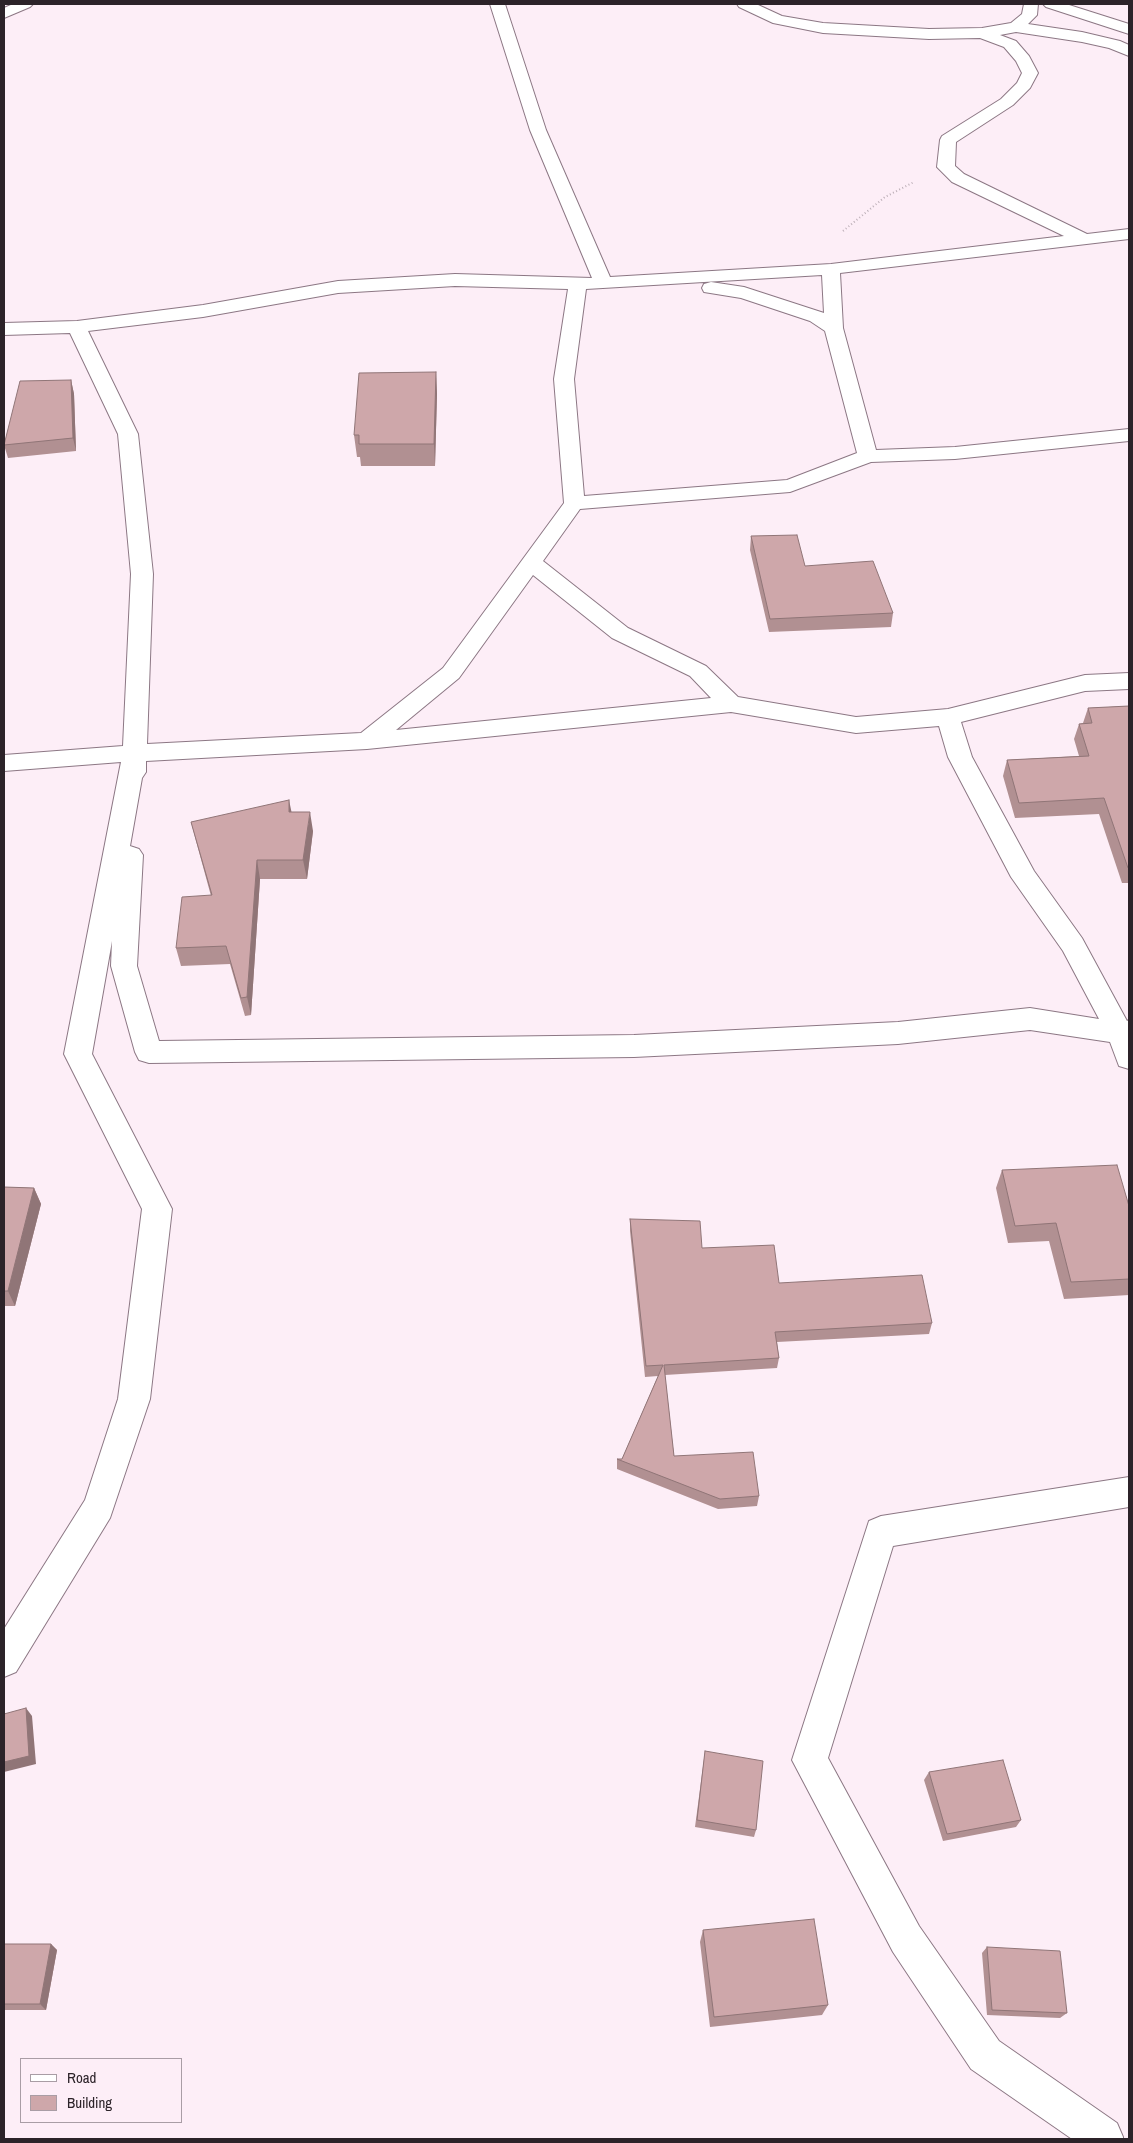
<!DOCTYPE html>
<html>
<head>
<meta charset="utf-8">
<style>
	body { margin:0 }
	#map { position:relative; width:1133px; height:2143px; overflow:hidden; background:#fdeef7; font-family:"Archivo Narrow",sans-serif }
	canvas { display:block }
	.frame { position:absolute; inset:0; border:5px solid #2c2329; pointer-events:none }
	.legend { position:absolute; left:20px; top:2058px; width:162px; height:65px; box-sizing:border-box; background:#fdeef7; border:1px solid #a99da5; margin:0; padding:6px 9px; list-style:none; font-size:15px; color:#2c2329 }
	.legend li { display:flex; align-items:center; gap:10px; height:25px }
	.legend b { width:25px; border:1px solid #a99da5 }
</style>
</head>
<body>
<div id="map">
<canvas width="1133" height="2143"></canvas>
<div class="frame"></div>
<ul class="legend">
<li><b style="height:6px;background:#fff"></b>Road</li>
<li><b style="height:14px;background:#cea7aa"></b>Building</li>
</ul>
</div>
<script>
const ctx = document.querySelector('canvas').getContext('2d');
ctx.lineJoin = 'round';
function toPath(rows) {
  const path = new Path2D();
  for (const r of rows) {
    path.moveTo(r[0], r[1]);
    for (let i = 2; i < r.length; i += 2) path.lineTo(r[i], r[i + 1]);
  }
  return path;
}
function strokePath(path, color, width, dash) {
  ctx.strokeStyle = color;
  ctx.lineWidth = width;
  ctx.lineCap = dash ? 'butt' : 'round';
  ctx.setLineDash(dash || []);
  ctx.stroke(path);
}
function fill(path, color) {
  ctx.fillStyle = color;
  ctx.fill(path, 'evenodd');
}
const minor = toPath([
	[13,4,33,4,30,7,4,18,4,8,13,4],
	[490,4,505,4,546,130,610,277,831,264,1064,236,952,182,937,167,940,140,942,136,1001,99,1017,83,1022,73,1016,61,1004,47,980,38,929,39,823,33,773,23,739,7,737,4,756,4,782,16,823,23,929,29,982,28,1011,23,1022,14,1024,4,1038,4,1037,15,1028,24,1082,32,1120,41,1129,45,1129,56,1109,48,1082,42,1016,32,1000,35,1016,41,1029,56,1038,73,1030,88,1013,105,956,142,955,166,964,174,1087,234,1129,229,1129,239,840,273,843,328,876,450,955,447,1129,429,1129,441,955,459,871,462,790,492,580,509,543,561,628,628,706,666,738,697,856,717,948,709,1085,675,1129,673,1129,689,1085,691,961,722,972,757,1034,871,1082,938,1127,1021,1129,1020,1129,1069,1119,1066,1110,1042,1030,1030,898,1044,634,1057,149,1063,139,1060,135,1052,111,966,112,941,92,1054,172,1209,150,1399,110,1518,16,1672,4,1677,4,1629,85,1500,118,1399,142,1209,64,1054,121,762,4,771,4,755,123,746,131,574,118,434,70,333,4,335,4,323,77,321,203,305,338,281,455,274,592,278,530,130,490,4],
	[822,275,824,313,744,287,711,282,704,284,702,288,704,292,741,298,810,321,825,331,857,453,787,480,584,496,574,379,586,289,822,275],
	[455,286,568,289,554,379,564,503,443,668,361,733,147,744,153,574,138,434,88,331,203,317,338,293,455,286],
	[533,575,612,638,690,676,711,698,396,730,459,678,533,575],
	[731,712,856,733,939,726,948,757,1011,877,1063,951,1099,1019,1030,1008,898,1022,634,1035,159,1041,137,966,143,855,139,849,130,846,142,778,146,772,146,761,367,749,731,712],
	[1043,4,1066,4,1129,24,1129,34,1046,7,1043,4],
	[1129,1477,1129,1507,893,1546,828,1758,919,1926,999,2041,1117,2123,1123,2137,1123,2139,1072,2139,971,2069,893,1952,792,1760,869,1521,881,1516,1129,1477]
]);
strokePath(minor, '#8c7784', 2);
strokePath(toPath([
	[843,231,885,197,914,182]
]), '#bdb0b8', 2, [1, 2.5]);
fill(minor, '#fff');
fill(toPath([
	[436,372,437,394,435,466,361,466,360,457,357,457,354,435],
	[71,380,74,394,76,451,8,458,4,445],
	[751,536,805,566,893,613,891,627,769,632,750,550],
	[1129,706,1129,883,1122,883,1099,814,1015,818,1003,776,1007,760,1079,756,1074,739,1079,724,1083,723,1088,708],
	[291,812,313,831,307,879,260,879,251,1015,245,1016,230,964,181,966,176,948,211,896,196,841,191,822],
	[1002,1170,1129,1206,1129,1295,1064,1299,1049,1241,1008,1243,996,1188],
	[4,1187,34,1188,41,1204,15,1306,4,1306],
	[630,1219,702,1248,779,1283,932,1323,929,1334,777,1342,779,1358,777,1368,665,1375,674,1456,759,1496,757,1506,718,1509,617,1469,617,1459,622,1459,658,1376,645,1377,630,1231],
	[705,1751,756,1830,754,1837,695,1827],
	[929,1772,1021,1820,1016,1827,943,1841,924,1780],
	[703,1930,828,2005,822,2015,710,2027,700,1942],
	[4,1944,51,1944,57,1950,46,2010,4,2010],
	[987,1947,1067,2013,1060,2018,987,2015,982,1953]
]), '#b19092');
fill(toPath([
	[436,372,437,394,435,466,434,444],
	[71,380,74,394,76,451,73,438],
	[289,800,293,819,289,812],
	[310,812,313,831,307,879,303,860],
	[257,860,260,879,251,1015,247,997],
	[34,1188,41,1204,15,1306,8,1291],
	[26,1708,32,1716,36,1764,4,1772,4,1762],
	[51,1944,57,1950,46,2010,40,2004]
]), '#907577');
const building = toPath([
	[436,372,434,444,359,444,359,435,354,435,359,373,436,372],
	[71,380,73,438,4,445,20,381,71,380],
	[797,535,805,566,873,561,893,613,770,619,751,536,797,535],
	[1129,706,1129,867,1128,868,1104,798,1019,803,1007,760,1089,756,1079,724,1092,723,1088,708,1129,706],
	[289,800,289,812,310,812,303,860,257,860,247,997,241,998,226,946,176,948,182,897,212,895,191,822,289,800],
	[1117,1165,1129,1206,1129,1279,1071,1282,1056,1223,1015,1226,1002,1170,1117,1165],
	[4,1187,34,1188,8,1291,4,1291,4,1187],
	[630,1219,700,1221,702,1248,774,1245,779,1283,922,1275,932,1323,775,1332,779,1358,664,1365,674,1456,753,1452,759,1496,720,1499,617,1459,622,1459,663,1365,646,1366,630,1219],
	[26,1708,29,1756,4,1762,4,1714,26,1708],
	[705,1751,763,1761,756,1830,697,1820,705,1751],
	[1003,1760,1021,1820,947,1834,929,1772,1003,1760],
	[814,1919,828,2005,714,2017,703,1930,814,1919],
	[4,1944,51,1944,40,2004,4,2004,4,1944],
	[987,1947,1060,1951,1067,2013,992,2010,987,1947]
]);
fill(building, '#cea7aa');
strokePath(building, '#907577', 1);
</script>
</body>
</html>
